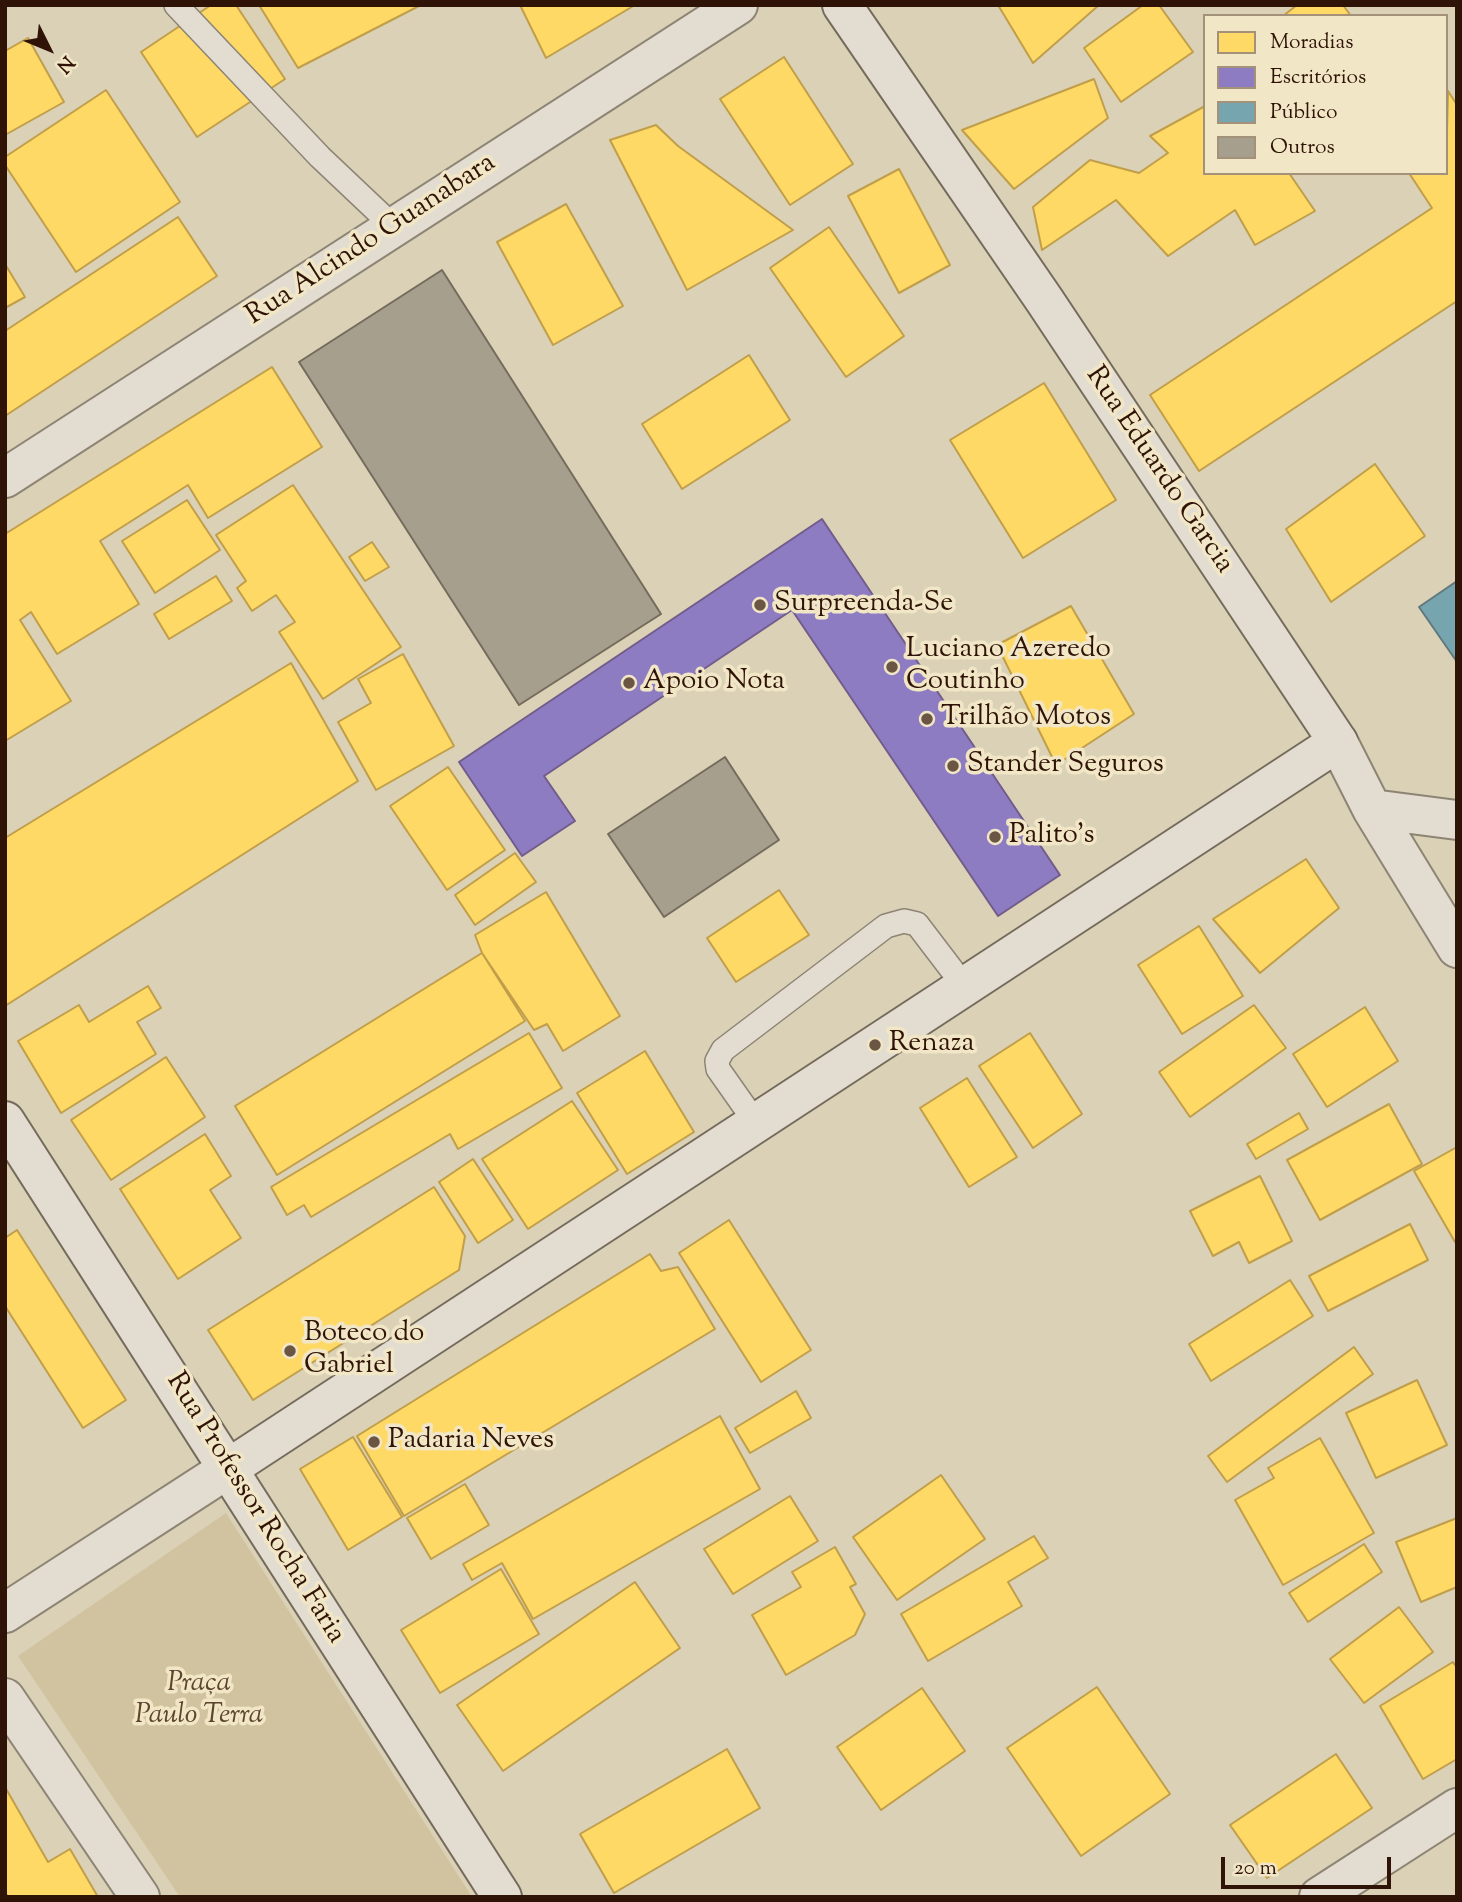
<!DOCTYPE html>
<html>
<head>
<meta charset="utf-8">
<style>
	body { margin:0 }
	#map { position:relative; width:1462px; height:1902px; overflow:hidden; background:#dad1b6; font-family:"Sorts Mill Goudy",serif }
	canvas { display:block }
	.frame { position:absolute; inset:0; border:7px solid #2f1306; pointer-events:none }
	.legend { position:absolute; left:1203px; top:14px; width:245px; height:161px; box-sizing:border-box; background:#f1e6c6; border:2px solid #a39279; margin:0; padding:9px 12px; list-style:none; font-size:21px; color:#2f1306 }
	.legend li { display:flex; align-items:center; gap:14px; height:35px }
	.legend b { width:35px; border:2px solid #a39279 }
	.north { position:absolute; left:14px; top:14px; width:70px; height:70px; -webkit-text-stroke:5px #f1e6c6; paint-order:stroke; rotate:133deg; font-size:19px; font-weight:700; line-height:28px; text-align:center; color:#2f1306 }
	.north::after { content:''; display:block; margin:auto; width:24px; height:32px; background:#2f1306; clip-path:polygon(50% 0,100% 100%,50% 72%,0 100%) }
	.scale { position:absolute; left:1221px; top:1857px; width:170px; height:32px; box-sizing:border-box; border:4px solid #2f1306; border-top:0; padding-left:9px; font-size:21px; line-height:24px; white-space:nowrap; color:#2f1306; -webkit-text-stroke:5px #f1e6c6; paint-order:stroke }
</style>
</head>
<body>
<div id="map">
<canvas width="1462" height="1902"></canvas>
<div class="frame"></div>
<ul class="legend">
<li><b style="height:19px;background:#ffd966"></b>Moradias</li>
<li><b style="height:19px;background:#8e7cc3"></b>Escritórios</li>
<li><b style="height:19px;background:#76a5af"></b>Público</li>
<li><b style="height:19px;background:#a79f8d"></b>Outros</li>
</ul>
<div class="north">N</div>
<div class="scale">20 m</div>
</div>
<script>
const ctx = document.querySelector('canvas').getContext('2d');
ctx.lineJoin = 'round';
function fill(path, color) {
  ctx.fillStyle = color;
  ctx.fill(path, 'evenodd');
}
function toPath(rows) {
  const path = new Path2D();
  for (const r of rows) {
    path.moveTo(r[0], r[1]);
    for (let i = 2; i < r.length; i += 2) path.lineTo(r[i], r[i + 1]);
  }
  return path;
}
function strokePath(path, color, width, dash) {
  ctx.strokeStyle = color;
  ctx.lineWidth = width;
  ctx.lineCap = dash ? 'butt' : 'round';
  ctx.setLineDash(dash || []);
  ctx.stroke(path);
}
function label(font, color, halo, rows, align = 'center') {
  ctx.font = font + ' "Sorts Mill Goudy",serif';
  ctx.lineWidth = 7;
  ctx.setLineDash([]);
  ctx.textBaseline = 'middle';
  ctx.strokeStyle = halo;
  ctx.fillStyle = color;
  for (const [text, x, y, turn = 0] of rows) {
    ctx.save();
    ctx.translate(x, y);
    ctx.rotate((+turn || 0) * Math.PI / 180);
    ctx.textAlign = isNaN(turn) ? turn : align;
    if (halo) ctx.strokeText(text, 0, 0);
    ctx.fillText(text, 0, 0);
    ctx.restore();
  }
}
fill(toPath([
	[226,1513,472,1897,180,1897,18,1656]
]), '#d1c39f');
const homes = toPath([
	[211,5,236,5,285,79,197,137,141,52,211,5],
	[259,5,421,5,298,68,259,5],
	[520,5,635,5,546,58,520,5],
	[998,5,1099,5,1033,63,998,5],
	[1143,5,1159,5,1193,52,1121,102,1084,48,1143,5],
	[1297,5,1343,5,1351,16,1283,16,1297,5],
	[28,38,64,102,5,135,5,51,28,38],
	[784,57,853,164,790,205,720,99,784,57],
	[1094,79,1108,118,1014,189,962,130,1094,79],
	[106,90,180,202,76,272,5,165,5,157,106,90],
	[1448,91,1457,105,1457,301,1199,471,1150,395,1432,208,1409,173,1446,173,1448,91],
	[1205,106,1205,173,1289,173,1315,211,1255,245,1235,210,1168,256,1116,200,1042,250,1033,207,1090,160,1139,173,1168,153,1150,136,1205,106],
	[656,125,678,146,793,230,687,290,610,140,656,125],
	[899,169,950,265,899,293,848,196,899,169],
	[566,204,623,306,553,345,497,242,566,204],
	[178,217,217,276,5,416,5,331,178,217],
	[829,227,904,336,846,377,770,268,829,227],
	[5,264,25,297,5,308,5,264],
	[749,355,790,420,682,489,642,424,749,355],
	[272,367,322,447,208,518,188,485,100,541,139,604,57,654,31,612,20,620,71,701,5,741,5,534,272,367],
	[1044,383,1116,500,1023,558,950,440,1044,383],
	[1375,464,1425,536,1331,602,1286,529,1375,464],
	[293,485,401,647,323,699,279,632,295,622,276,595,252,611,237,588,246,581,216,535,293,485],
	[187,500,220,550,155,593,122,541,187,500],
	[372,542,389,567,365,581,349,557,372,542],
	[216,576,232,601,169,639,154,614,216,576],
	[1071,606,1134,714,1056,765,997,645,1071,606],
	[403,654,454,746,376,790,338,722,371,703,358,679,403,654],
	[291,663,358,781,5,1006,5,838,291,663],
	[448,767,505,850,447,890,390,806,448,767],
	[515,853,536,882,475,925,455,895,515,853],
	[1306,859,1339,908,1260,973,1213,919,1306,859],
	[779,890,809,935,736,982,707,938,779,890],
	[546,892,620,1016,563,1051,547,1024,534,1030,482,953,475,935,546,892],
	[1199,926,1243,996,1182,1034,1138,965,1199,926],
	[482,953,525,1021,277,1175,235,1106,482,953],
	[148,986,161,1008,137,1022,156,1054,61,1113,18,1041,79,1005,89,1022,148,986],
	[1254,1005,1286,1048,1190,1117,1159,1072,1254,1005],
	[1365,1007,1398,1061,1327,1107,1293,1054,1365,1007],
	[529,1033,562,1088,458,1149,450,1134,311,1217,304,1205,287,1215,271,1187,529,1033],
	[1030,1033,1082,1114,1033,1148,979,1066,1030,1033],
	[645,1051,694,1132,627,1174,577,1093,645,1051],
	[166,1057,205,1117,111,1180,71,1120,166,1057],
	[967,1078,1017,1157,969,1187,920,1108,967,1078],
	[572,1101,618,1170,528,1229,482,1159,572,1101],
	[1389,1104,1422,1164,1320,1220,1287,1160,1389,1104],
	[1299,1113,1308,1129,1256,1159,1247,1144,1299,1113],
	[205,1134,231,1176,210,1190,241,1238,178,1279,120,1189,205,1134],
	[1457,1147,1457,1241,1455,1242,1414,1171,1457,1147],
	[473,1159,513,1220,478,1243,439,1182,473,1159],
	[1260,1176,1292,1241,1249,1263,1239,1242,1213,1256,1190,1211,1260,1176],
	[434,1187,465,1236,459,1270,253,1400,208,1330,434,1187],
	[729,1220,811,1350,761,1382,679,1253,729,1220],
	[1410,1224,1428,1260,1328,1311,1309,1276,1410,1224],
	[17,1230,126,1400,83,1428,5,1306,5,1238,17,1230],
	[650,1254,661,1271,678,1267,715,1329,404,1516,357,1436,650,1254],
	[1290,1280,1313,1316,1211,1381,1189,1344,1290,1280],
	[1354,1347,1373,1374,1227,1482,1208,1456,1354,1347],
	[1417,1380,1447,1445,1376,1478,1346,1413,1417,1380],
	[796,1391,811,1418,750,1453,735,1428,796,1391],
	[720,1416,760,1489,533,1619,502,1563,472,1580,463,1564,720,1416],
	[353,1437,402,1517,348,1550,300,1469,353,1437],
	[1320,1438,1374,1533,1283,1585,1235,1500,1274,1478,1268,1468,1320,1438],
	[941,1475,985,1539,897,1600,853,1537,941,1475],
	[465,1484,489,1525,431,1559,407,1518,465,1484],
	[790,1496,818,1541,733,1594,704,1549,790,1496],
	[1457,1518,1457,1587,1421,1602,1396,1542,1457,1518],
	[1034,1536,1048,1558,1008,1582,1022,1606,928,1661,901,1614,1034,1536],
	[1364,1544,1382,1572,1308,1622,1289,1593,1364,1544],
	[835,1547,856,1584,850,1587,865,1614,855,1635,786,1675,752,1615,801,1587,792,1572,835,1547],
	[501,1569,539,1634,440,1693,401,1630,501,1569],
	[635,1582,680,1648,503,1771,457,1705,635,1582],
	[1399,1607,1433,1652,1364,1703,1330,1659,1399,1607],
	[1453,1662,1457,1668,1457,1759,1423,1779,1380,1706,1453,1662],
	[1097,1687,1170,1794,1081,1856,1007,1748,1097,1687],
	[922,1688,965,1751,881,1810,837,1747,922,1688],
	[727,1749,760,1808,614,1893,580,1834,727,1749],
	[1336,1754,1372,1808,1267,1878,1230,1825,1336,1754],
	[5,1787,48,1862,70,1849,98,1897,8,1897,5,1892,5,1787]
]);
fill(homes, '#ffd966');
strokePath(homes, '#c19e49', 2);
const offices = toPath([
	[822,519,1060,875,998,916,792,610,544,776,575,821,522,856,459,762,822,519]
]);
fill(offices, '#8e7cc3');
strokePath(offices, '#725c8a', 2);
const public = toPath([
	[1457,581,1457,662,1419,607,1457,581]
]);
fill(public, '#76a5af');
strokePath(public, '#61797c', 2);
const building = toPath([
	[442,270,661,614,519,705,299,362,442,270],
	[725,757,779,840,664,917,608,834,725,757]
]);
fill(building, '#a79f8d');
strokePath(building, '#756b5c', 2);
const service = toPath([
	[176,5,320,157,394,227],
	[756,1123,718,1069,717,1061,723,1050,886,926,904,921,917,924,965,987]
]);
const minor = toPath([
	[5,478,738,5],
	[1338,742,1372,809,1457,948],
	[1372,809,1457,820],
	[5,1698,140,1897],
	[1319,1897,1457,1808]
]);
const tertiary = toPath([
	[5,1613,229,1468]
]);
const secondary = toPath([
	[5,1121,502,1897],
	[229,1468,1338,742,1045,301,842,5]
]);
strokePath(service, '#8d8474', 26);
strokePath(minor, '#8d8474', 42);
strokePath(tertiary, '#8d8474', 42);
strokePath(secondary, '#756b5c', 42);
strokePath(service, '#e2ddd0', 23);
strokePath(minor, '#e2ddd0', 38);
strokePath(tertiary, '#e2ddd0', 38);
strokePath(secondary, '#e2ddd0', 38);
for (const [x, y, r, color] of [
	[760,605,7,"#6b5644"],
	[892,667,7,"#6b5644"],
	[629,683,7,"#6b5644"],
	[927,719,7,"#6b5644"],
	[953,766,7,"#6b5644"],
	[995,837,7,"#6b5644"],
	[875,1045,7,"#6b5644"],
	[290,1351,7,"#6b5644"],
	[374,1442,7,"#6b5644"]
]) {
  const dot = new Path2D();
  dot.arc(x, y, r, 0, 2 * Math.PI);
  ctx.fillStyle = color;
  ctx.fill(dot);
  strokePath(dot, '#f1e6c6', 2.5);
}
label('28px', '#2f1306', '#f1e6c6', [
	["Rua Alcindo Guanabara",372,241,-33],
	["Rua Eduardo Garcia",1158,471,56],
	["Rua Professor Rocha Faria",254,1509,58]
]);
label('28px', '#2f1306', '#f1e6c6', [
	["Surpreenda-Se",774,605],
	["Luciano Azeredo",906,651],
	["Coutinho",906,683],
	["Apoio Nota",643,683],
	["Trilhão Motos",941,719],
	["Stander Seguros",967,766],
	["Palito's",1009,837],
	["Renaza",889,1045],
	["Boteco do",304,1335],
	["Gabriel",304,1367],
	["Padaria Neves",388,1442]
], 'left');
label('italic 28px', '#5d442e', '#f1e6c6', [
	["Praça",199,1685],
	["Paulo Terra",199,1717]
]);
</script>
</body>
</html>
